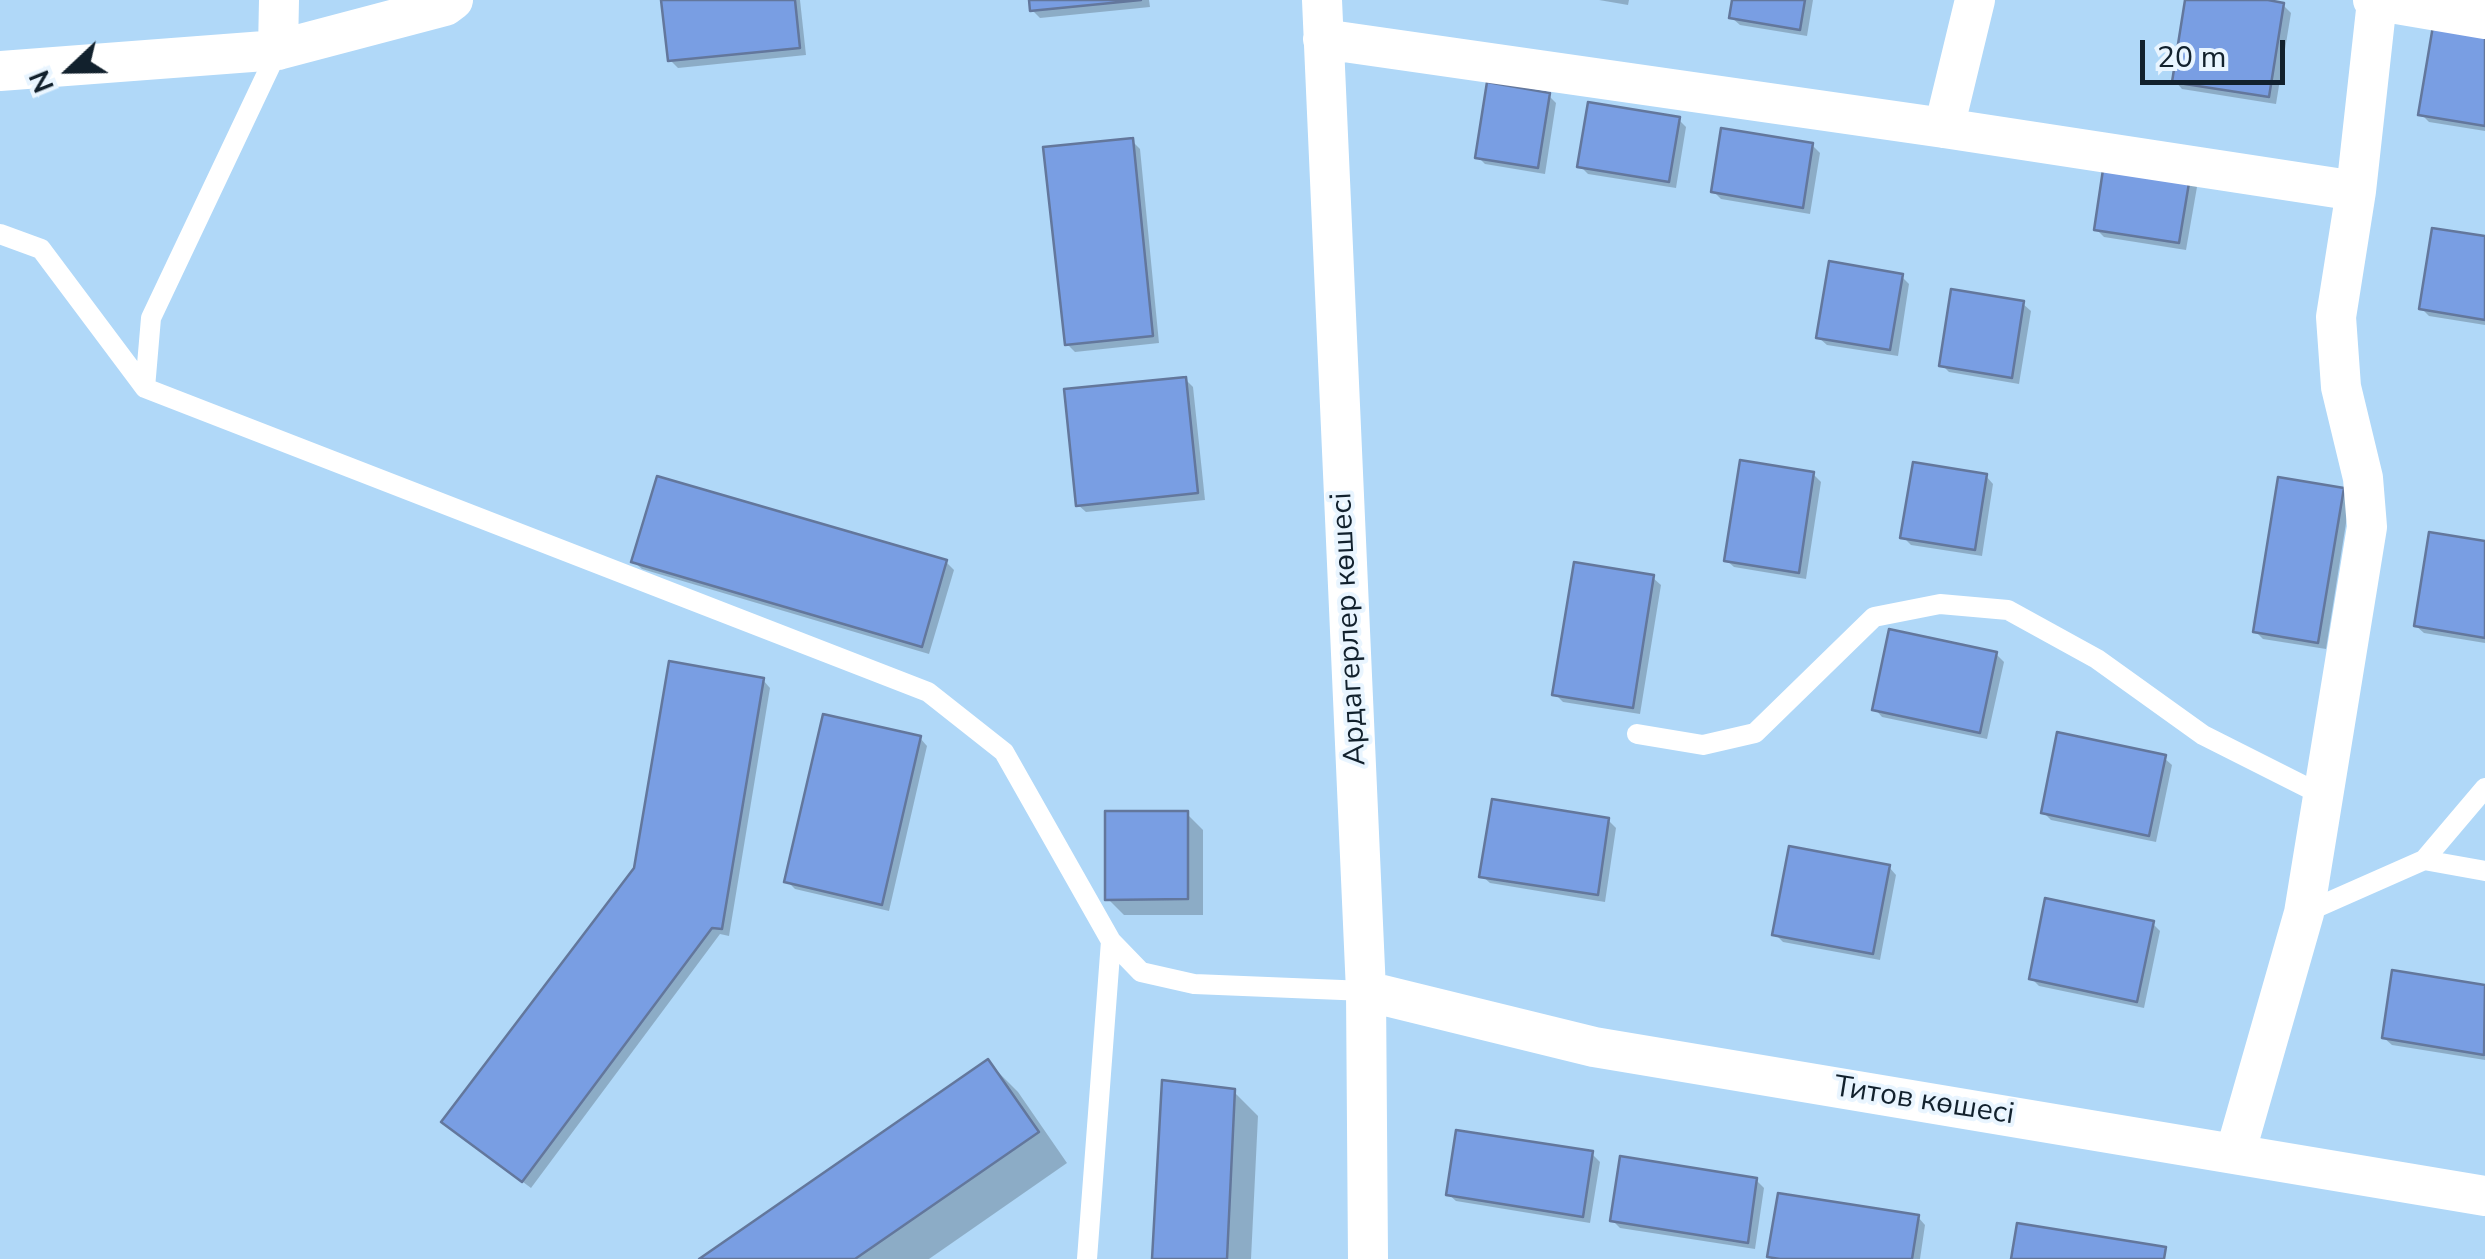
<!DOCTYPE html>
<html>
<head>
<meta charset="utf-8">
<style>
	body { margin:0 }
	#map { position:relative; width:2485px; height:1259px; overflow:hidden; background:#b0d8f8; font-family:"Nunito Sans",sans-serif }
	canvas { display:block }
	.north { position:absolute; left:20px; top:20px; width:100px; height:100px; -webkit-text-stroke:8px #e9f5ff; paint-order:stroke; rotate:248deg; font-size:28px; font-weight:700; line-height:40px; text-align:center; color:#12212d }
	.north::after { content:''; display:block; margin:auto; width:35px; height:45px; background:#12212d; clip-path:polygon(50% 0,100% 100%,50% 72%,0 100%) }
	.scale { position:absolute; left:2140px; top:40px; width:145px; height:45px; box-sizing:border-box; border:5px solid #12212d; border-top:0; padding-left:12px; font-size:30px; line-height:35px; white-space:nowrap; color:#12212d; -webkit-text-stroke:8px #e9f5ff; paint-order:stroke }
</style>
</head>
<body>
<div id="map">
<canvas width="2485" height="1259"></canvas>
<div class="north">N</div>
<div class="scale">20 m</div>
</div>
<script>
const ctx = document.querySelector('canvas').getContext('2d');
ctx.lineJoin = 'round';
function fill(path, color) {
  ctx.fillStyle = color;
  ctx.fill(path, 'evenodd');
}
function toPath(rows) {
  const path = new Path2D();
  for (const r of rows) {
    path.moveTo(r[0], r[1]);
    for (let i = 2; i < r.length; i += 2) path.lineTo(r[i], r[i + 1]);
  }
  return path;
}
function strokePath(path, color, width, dash) {
  ctx.strokeStyle = color;
  ctx.lineWidth = width;
  ctx.lineCap = dash ? 'butt' : 'round';
  ctx.setLineDash(dash || []);
  ctx.stroke(path);
}
function label(font, color, halo, rows, align = 'center') {
  ctx.font = font + ' "Nunito Sans",sans-serif';
  ctx.lineWidth = 8;
  ctx.setLineDash([]);
  ctx.textBaseline = 'middle';
  ctx.strokeStyle = halo;
  ctx.fillStyle = color;
  for (const [text, x, y, turn = 0] of rows) {
    ctx.save();
    ctx.translate(x, y);
    ctx.rotate((+turn || 0) * Math.PI / 180);
    ctx.textAlign = isNaN(turn) ? turn : align;
    if (halo) ctx.strokeText(text, 0, 0);
    ctx.fillText(text, 0, 0);
    ctx.restore();
  }
}
fill(toPath([
	[664,0,800,0,806,55,678,68,670,60],
	[1031,0,1149,0,1150,7,1040,18,1032,10],
	[1599,0,1629,0,1628,5],
	[1735,0,1813,0,1807,36,1740,25,1732,18],
	[2187,0,2253,0,2283,5,2291,13,2276,104,2182,89,2175,81],
	[2485,25,2485,131,2429,122,2421,114],
	[1548,95,1556,103,1545,174,1485,164,1478,157],
	[1678,119,1686,127,1676,188,1588,174,1580,166],
	[1132,141,1140,149,1159,343,1075,352,1067,344],
	[1812,145,1820,153,1810,214,1721,199,1714,192],
	[2189,179,2197,187,2186,250,2104,237,2096,229],
	[2485,239,2485,325,2429,316,2421,308],
	[1901,276,1909,284,1898,356,1827,345,1819,338],
	[2023,304,2031,311,2019,384,1949,372,1942,365],
	[1185,379,1193,387,1205,500,1086,512,1078,505],
	[1813,474,1821,482,1806,579,1734,567,1726,560],
	[1986,476,1993,484,1982,556,1911,545,1903,537],
	[2342,490,2350,498,2326,649,2263,639,2256,632],
	[2485,544,2485,643,2424,633,2416,626],
	[634,562,946,562,954,570,929,654,642,569],
	[1653,578,1661,585,1640,714,1563,702,1555,694],
	[1996,654,2004,662,1987,739,1882,717,1875,709],
	[763,680,770,688,729,936,720,934,531,1188,452,1129,636,869],
	[920,738,927,746,889,911,795,889,787,881],
	[2164,758,2172,765,2156,842,2051,820,2044,813],
	[1187,814,1203,830,1203,915,1124,915,1108,899],
	[1608,820,1616,828,1605,902,1490,883,1482,876],
	[1889,867,1896,875,1880,960,1783,942,1775,934],
	[2152,923,2160,931,2144,1008,2039,986,2031,978],
	[2394,973,2485,988,2485,1060,2392,1045,2384,1038],
	[988,1062,1018,1092,1067,1163,929,1259,703,1259],
	[1234,1092,1258,1116,1251,1259,1155,1259],
	[1592,1154,1600,1162,1590,1223,1456,1201,1448,1194],
	[1756,1180,1764,1188,1755,1249,1620,1228,1612,1220],
	[1918,1217,1925,1225,1920,1259,1773,1259,1770,1256]
]), '#0003');
const building = toPath([
	[661,0,795,0,800,48,668,61,661,0],
	[1029,0,1141,0,1030,11,1029,0],
	[1732,0,1805,0,1800,30,1729,18,1732,0],
	[2185,0,2268,0,2284,3,2269,97,2172,82,2185,0],
	[2435,14,2485,22,2485,126,2418,115,2435,14],
	[1487,82,1550,93,1538,168,1475,158,1487,82],
	[1588,102,1680,117,1669,182,1577,167,1588,102],
	[1721,128,1813,143,1803,208,1711,192,1721,128],
	[1133,138,1153,336,1065,345,1043,147,1133,138],
	[2104,163,2190,177,2179,243,2094,230,2104,163],
	[2432,228,2485,236,2485,320,2419,309,2432,228],
	[1829,261,1903,274,1890,350,1816,338,1829,261],
	[1951,289,2024,301,2012,378,1939,366,1951,289],
	[1186,377,1198,493,1076,506,1064,389,1186,377],
	[1740,460,1814,472,1799,573,1724,561,1740,460],
	[1913,462,1987,474,1975,550,1900,538,1913,462],
	[657,476,947,560,922,647,631,562,657,476],
	[2278,477,2344,488,2318,643,2253,632,2278,477],
	[2429,532,2485,541,2485,638,2414,626,2429,532],
	[1574,562,1654,575,1633,708,1552,695,1574,562],
	[1889,629,1997,652,1980,733,1872,710,1889,629],
	[669,661,764,678,722,929,712,928,522,1182,441,1122,634,868,669,661],
	[823,714,921,736,882,905,784,882,823,714],
	[2057,732,2166,755,2149,836,2041,813,2057,732],
	[1492,799,1609,818,1598,895,1479,877,1492,799],
	[1105,811,1188,811,1188,899,1105,900,1105,811],
	[1789,846,1890,865,1873,954,1772,935,1789,846],
	[2045,898,2154,921,2137,1002,2029,979,2045,898],
	[2392,970,2485,985,2484,1055,2382,1038,2392,970],
	[988,1059,1039,1132,855,1259,699,1259,988,1059],
	[1162,1080,1235,1089,1227,1259,1152,1259,1162,1080],
	[1456,1130,1593,1151,1583,1217,1446,1195,1456,1130],
	[1620,1156,1757,1178,1748,1243,1610,1221,1620,1156],
	[1778,1193,1919,1215,1912,1259,1780,1259,1767,1257,1778,1193],
	[2017,1223,2166,1247,2164,1259,2011,1259,2017,1223]
]);
fill(building, '#799ee3');
strokePath(building, '#63779c', 2.5);
strokePath(toPath([
	[0,234,41,249,145,388,928,692,1004,752,1111,941,1141,972,1194,984,1366,991],
	[145,388,151,318,278,50],
	[1637,734,1703,745,1755,733,1874,617,1940,604,2008,610,2097,659,2203,735,2324,796],
	[2424,860,2485,871],
	[2304,913,2424,860,2485,788],
	[1087,1259,1111,941]
]), '#fff', 20);
strokePath(toPath([
	[1322,0,1366,991,1368,1259],
	[2373,0,2485,19],
	[1323,39,1944,128,2356,191,2377,1],
	[278,50,279,0],
	[0,71,278,50,445,6,453,0],
	[1944,128,1975,0],
	[1366,991,1594,1047,2485,1196],
	[2235,1154,2304,913,2367,527,2363,478,2341,387,2336,317,2356,191]
]), '#fff', 40);
label('30px', '#12212d', '#e9f5ff', [
	["Ардагерлер көшесі",1350,629,-93],
	["Титов көшесі",1924,1102,9]
]);
</script>
</body>
</html>
